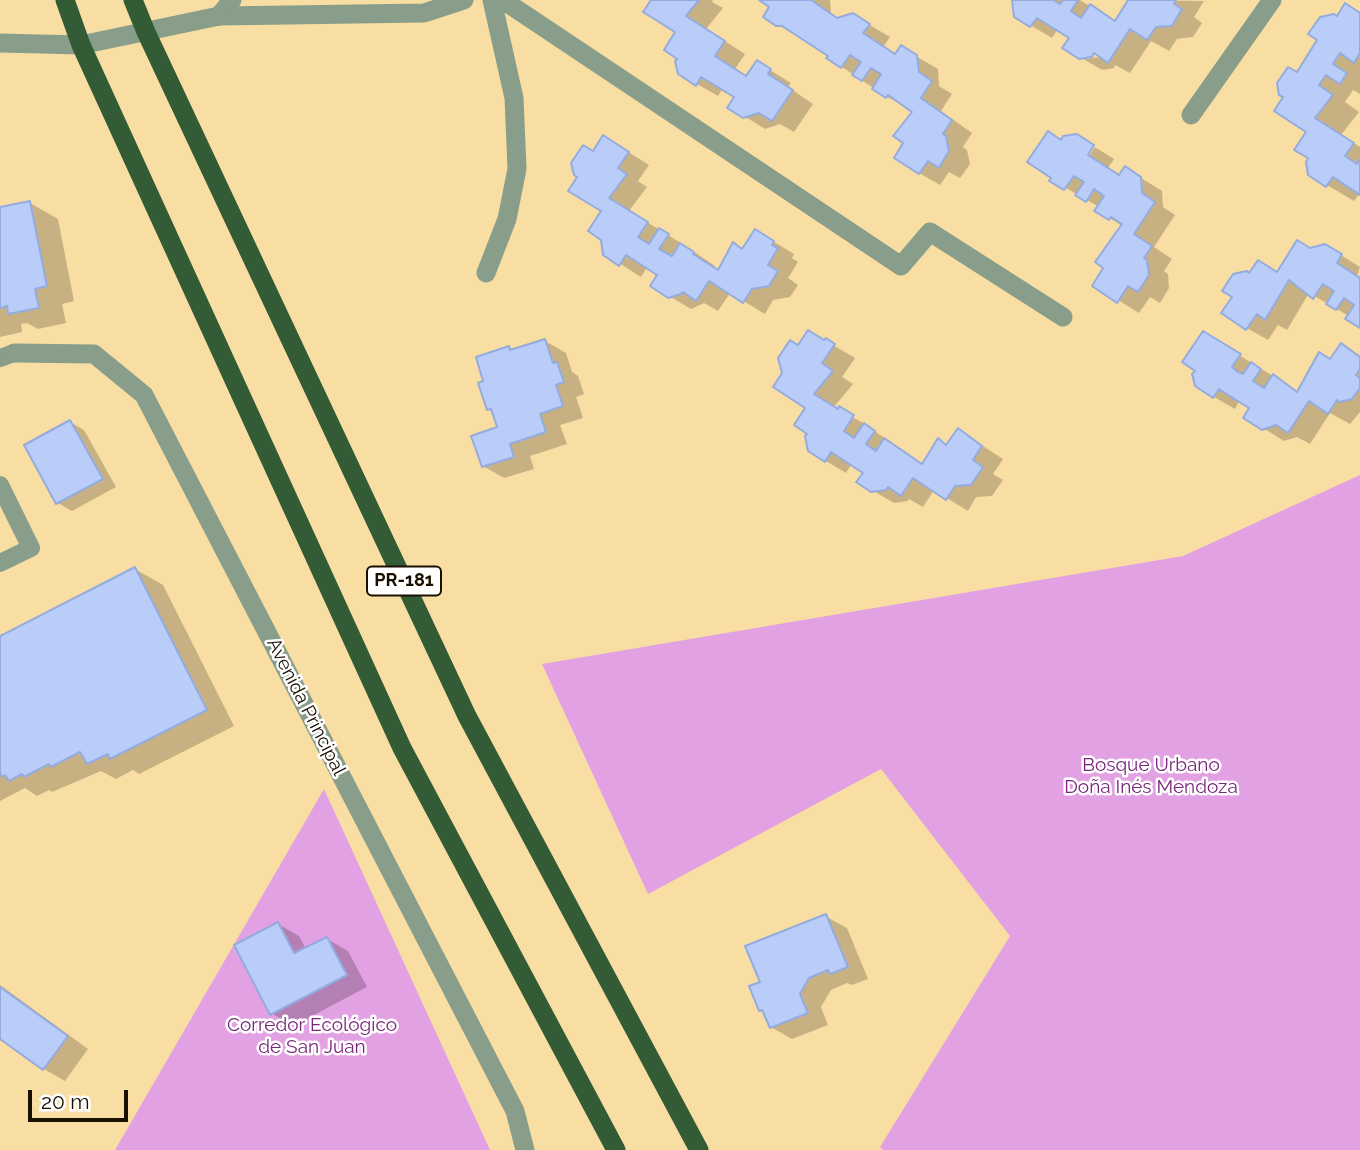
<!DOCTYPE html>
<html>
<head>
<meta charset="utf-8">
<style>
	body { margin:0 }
	#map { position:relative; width:1360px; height:1150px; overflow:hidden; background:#f9dea3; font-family:Raleway,sans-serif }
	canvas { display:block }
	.scale { position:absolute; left:28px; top:1090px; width:100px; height:32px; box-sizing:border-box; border:4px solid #1a1000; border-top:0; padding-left:9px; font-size:21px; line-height:24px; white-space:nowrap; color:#1a1000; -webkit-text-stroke:5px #fff; paint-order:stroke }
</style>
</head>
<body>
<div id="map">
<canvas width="1360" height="1150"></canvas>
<div class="scale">20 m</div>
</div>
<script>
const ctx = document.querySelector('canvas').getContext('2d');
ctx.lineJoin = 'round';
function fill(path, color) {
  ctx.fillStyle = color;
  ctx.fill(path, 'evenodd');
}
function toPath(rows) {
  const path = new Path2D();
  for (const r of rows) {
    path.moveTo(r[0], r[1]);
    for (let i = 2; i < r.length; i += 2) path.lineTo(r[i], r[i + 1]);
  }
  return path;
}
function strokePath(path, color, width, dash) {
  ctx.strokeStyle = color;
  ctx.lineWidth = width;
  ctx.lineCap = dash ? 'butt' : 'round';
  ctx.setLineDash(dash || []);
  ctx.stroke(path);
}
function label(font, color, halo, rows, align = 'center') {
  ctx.font = font + ' Raleway,sans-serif';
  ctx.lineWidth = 5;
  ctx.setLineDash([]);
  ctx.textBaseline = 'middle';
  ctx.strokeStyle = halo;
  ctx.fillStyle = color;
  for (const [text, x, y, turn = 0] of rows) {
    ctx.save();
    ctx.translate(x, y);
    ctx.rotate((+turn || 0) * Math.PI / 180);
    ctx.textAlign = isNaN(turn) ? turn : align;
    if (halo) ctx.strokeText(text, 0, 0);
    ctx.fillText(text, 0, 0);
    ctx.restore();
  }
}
fill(toPath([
	[1360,475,1360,1150,883,1150,880,1147,1010,936,881,769,648,894,542,664,1183,556],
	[324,789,490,1150,115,1150]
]), '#e2a1e2');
fill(toPath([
	[653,0,713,0,712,2,723,8,706,29,745,54,735,69,747,77,757,62,791,83,788,87,813,104,794,132,780,124,765,129,744,116,736,97,723,88,718,96,697,84,678,32],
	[762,0,830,0,831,14,838,19,853,15,890,37,883,47,897,55,902,48,938,69,939,86,952,94,941,111,972,133,963,147,967,150,970,164,960,178,949,172,940,185,919,173,906,142,915,111,887,97,842,67,830,55,777,24,772,6],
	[1014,0,1080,0,1116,22,1130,0,1204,1,1194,17,1202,23,1193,37,1177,39,1169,51,1151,41,1130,73,1115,65,1114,68,1102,70,1080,57,1071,38,1058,29,1052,38,1015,16],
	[1101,53,1101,57,1085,59,1085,56],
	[1360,14,1360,94,1353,90,1345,102,1359,112,1341,135,1360,147,1360,193,1354,201,1327,185,1310,158,1309,131,1297,74,1337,18],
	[1077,136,1114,159,1108,168,1120,176,1125,168,1162,191,1163,207,1175,215,1154,247,1172,259,1164,271,1168,274,1169,288,1160,303,1150,297,1139,313,1094,285,1105,267,1122,226,1097,210,1099,207,1052,180,1062,141],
	[1091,147,1095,147,1084,163],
	[625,150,649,165,638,181,647,187,629,211,681,243,715,266,713,268,719,271,743,251,756,231,794,254,792,258,798,262,788,278,798,285,790,297,773,300,765,314,730,293,718,311,704,303,691,309,669,296,660,275,647,267,641,277,605,254,603,210,594,153],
	[30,203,58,219,74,301,62,304,66,323,38,329,27,323,21,324,22,332,0,337,0,209],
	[1325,245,1360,267,1357,276,1360,278,1360,326,1349,316,1309,293,1287,330,1278,325,1268,340,1247,328,1278,273,1311,250],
	[1203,333,1299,392,1331,361,1342,345,1360,356,1360,412,1350,424,1330,413,1310,444,1297,437,1284,441,1263,428,1252,408,1240,400,1235,409,1214,397],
	[545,341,566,353,572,372,578,376,584,394,576,397,583,418,560,425,567,444,530,456,534,469,504,478,483,466,499,428,493,412,488,409,485,382,508,348,514,351],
	[826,341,855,358,842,377,853,384,834,407,874,429,873,430,924,465,948,446,958,430,1003,459,993,474,1003,480,992,496,976,497,968,511,934,490,923,507,909,499,908,501,894,503,872,490,865,472,852,463,846,473,826,461,808,407,799,347],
	[70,422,84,430,116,487,72,511,58,503],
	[135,569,163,585,234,726,139,774,133,770,116,779,101,771,52,792,49,790,37,796,25,788,0,801,0,638],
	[825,916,847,928,868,979,852,985,847,983,831,990,821,1007,828,1025,792,1039,771,1027,766,1013,761,1010,762,983],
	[278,924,299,936,306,949,327,939,348,951,367,987,293,1026,271,1013],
	[0,985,88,1049,65,1081,44,1069,0,1037]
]), '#0003');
const building = toPath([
	[651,0,699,0,686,16,725,41,715,56,746,76,757,60,771,69,768,74,793,90,772,121,759,113,743,118,727,108,734,97,701,77,696,86,678,74,675,61,677,59,664,50,675,32,643,12,651,0],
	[759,0,811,0,837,18,853,13,870,24,863,33,895,54,901,45,917,55,919,72,932,81,921,98,952,120,943,134,946,136,949,151,939,168,928,161,919,174,894,158,903,143,893,136,912,112,888,95,886,98,872,89,881,74,871,68,862,81,852,75,861,62,850,55,841,68,826,58,828,56,782,26,776,26,763,17,769,7,759,0],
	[1012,0,1053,0,1060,4,1063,0,1078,0,1071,11,1081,18,1090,4,1115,21,1128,0,1176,0,1174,4,1182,9,1172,26,1156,27,1147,40,1130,29,1108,63,1094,53,1092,57,1079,59,1062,48,1069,38,1037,18,1030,27,1014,17,1012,0],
	[1345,3,1360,13,1360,53,1354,63,1340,53,1333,64,1347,73,1340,84,1326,75,1319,85,1333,95,1315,118,1354,143,1345,156,1357,164,1360,159,1360,195,1333,177,1326,187,1308,175,1306,162,1308,158,1294,150,1306,132,1274,111,1283,97,1279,95,1277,83,1288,67,1297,72,1317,40,1308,34,1320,17,1334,14,1337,16,1345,3],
	[1048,131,1061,140,1063,136,1077,134,1094,145,1088,155,1119,175,1125,166,1141,177,1142,193,1155,202,1134,234,1152,246,1144,258,1147,260,1149,275,1138,292,1128,286,1117,303,1092,286,1103,268,1095,262,1122,224,1111,217,1109,220,1094,211,1104,196,1094,189,1086,202,1075,195,1084,182,1074,176,1064,190,1049,181,1051,178,1027,162,1048,131],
	[603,135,629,152,618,168,627,174,609,198,648,222,638,237,649,244,659,228,669,234,659,249,672,256,680,243,694,252,693,254,718,270,733,242,742,249,755,229,774,241,772,245,778,248,768,265,778,271,769,286,752,289,743,303,709,281,696,301,683,292,681,294,668,298,650,286,657,275,626,255,619,266,603,255,601,240,588,231,601,211,568,191,577,177,574,175,571,163,583,145,593,151,603,135],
	[30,201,47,286,35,289,39,308,8,314,7,306,0,308,0,207,30,201],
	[1297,240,1310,248,1325,244,1342,254,1337,263,1360,278,1360,328,1345,319,1354,305,1344,298,1336,310,1326,304,1334,291,1323,284,1313,299,1289,280,1265,320,1257,314,1246,330,1221,313,1232,297,1222,291,1233,274,1247,271,1249,273,1258,260,1277,272,1297,240],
	[808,330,824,340,826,338,835,344,822,363,833,371,814,394,838,409,839,406,854,415,844,431,854,438,864,423,875,431,866,444,876,451,884,438,922,464,938,438,946,445,958,428,982,446,973,460,983,467,971,485,955,486,946,500,913,478,901,496,888,487,886,490,871,492,856,482,863,473,831,452,825,462,808,451,805,436,807,434,794,425,805,408,773,387,782,373,778,358,790,340,798,345,808,330],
	[1203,331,1241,354,1232,367,1238,372,1243,374,1251,362,1261,369,1253,381,1264,388,1273,374,1297,392,1319,352,1330,359,1341,343,1360,357,1360,369,1356,375,1360,378,1360,388,1352,399,1340,402,1337,400,1328,414,1309,401,1288,433,1276,425,1262,430,1243,418,1249,408,1236,400,1219,389,1213,398,1195,386,1192,374,1195,371,1182,362,1203,331],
	[545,339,553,363,557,362,564,382,556,385,563,406,540,414,546,432,510,444,514,457,482,467,471,436,497,427,491,409,487,410,478,383,483,381,476,357,509,346,510,350,545,339],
	[70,420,103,479,56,504,24,445,70,420],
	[135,567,207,710,110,759,108,754,87,764,80,752,51,767,49,764,24,777,22,774,9,781,5,775,2,777,0,773,0,636,135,567],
	[826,914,848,967,830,974,828,970,809,978,800,994,808,1013,770,1028,762,1010,759,1011,749,986,760,982,745,946,826,914],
	[278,922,294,953,327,937,347,975,270,1015,234,945,278,922],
	[0,987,68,1036,43,1070,0,1039,0,987]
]);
fill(building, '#b9cdf8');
strokePath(building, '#94abe0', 2);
strokePath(toPath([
	[0,358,14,353],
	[0,485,31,548,0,563]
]), '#899e8a', 18);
strokePath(toPath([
	[503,0,901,266,930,232,1063,317],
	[219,16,424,13,464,0],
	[0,43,81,45],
	[1191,115,1272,0],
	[486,273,507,219,517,169,514,98,492,0],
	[14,353,94,354,144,395,515,1111,525,1150]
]), '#899e8a', 19);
strokePath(toPath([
	[81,45,219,16,232,0]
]), '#899e8a', 19);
strokePath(toPath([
	[65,0,81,45,402,748,616,1150],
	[133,0,146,32,467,716,699,1150]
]), '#325b36', 19);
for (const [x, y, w] of [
	[404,581,74]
]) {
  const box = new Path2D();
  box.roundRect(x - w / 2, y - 14.5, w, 29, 5);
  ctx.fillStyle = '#fff';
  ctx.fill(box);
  strokePath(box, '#1a1000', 2);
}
label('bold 18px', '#1a1000', null, [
	["PR-181",404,581]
]);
label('19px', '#1a1000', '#fff', [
	["Avenida Principal",306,707,63]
]);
label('19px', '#77267a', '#fff', [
	["Bosque Urbano",1151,765],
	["Doña Inés Mendoza",1151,787],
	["Corredor Ecológico",312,1025],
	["de San Juan",312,1047]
]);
</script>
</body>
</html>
